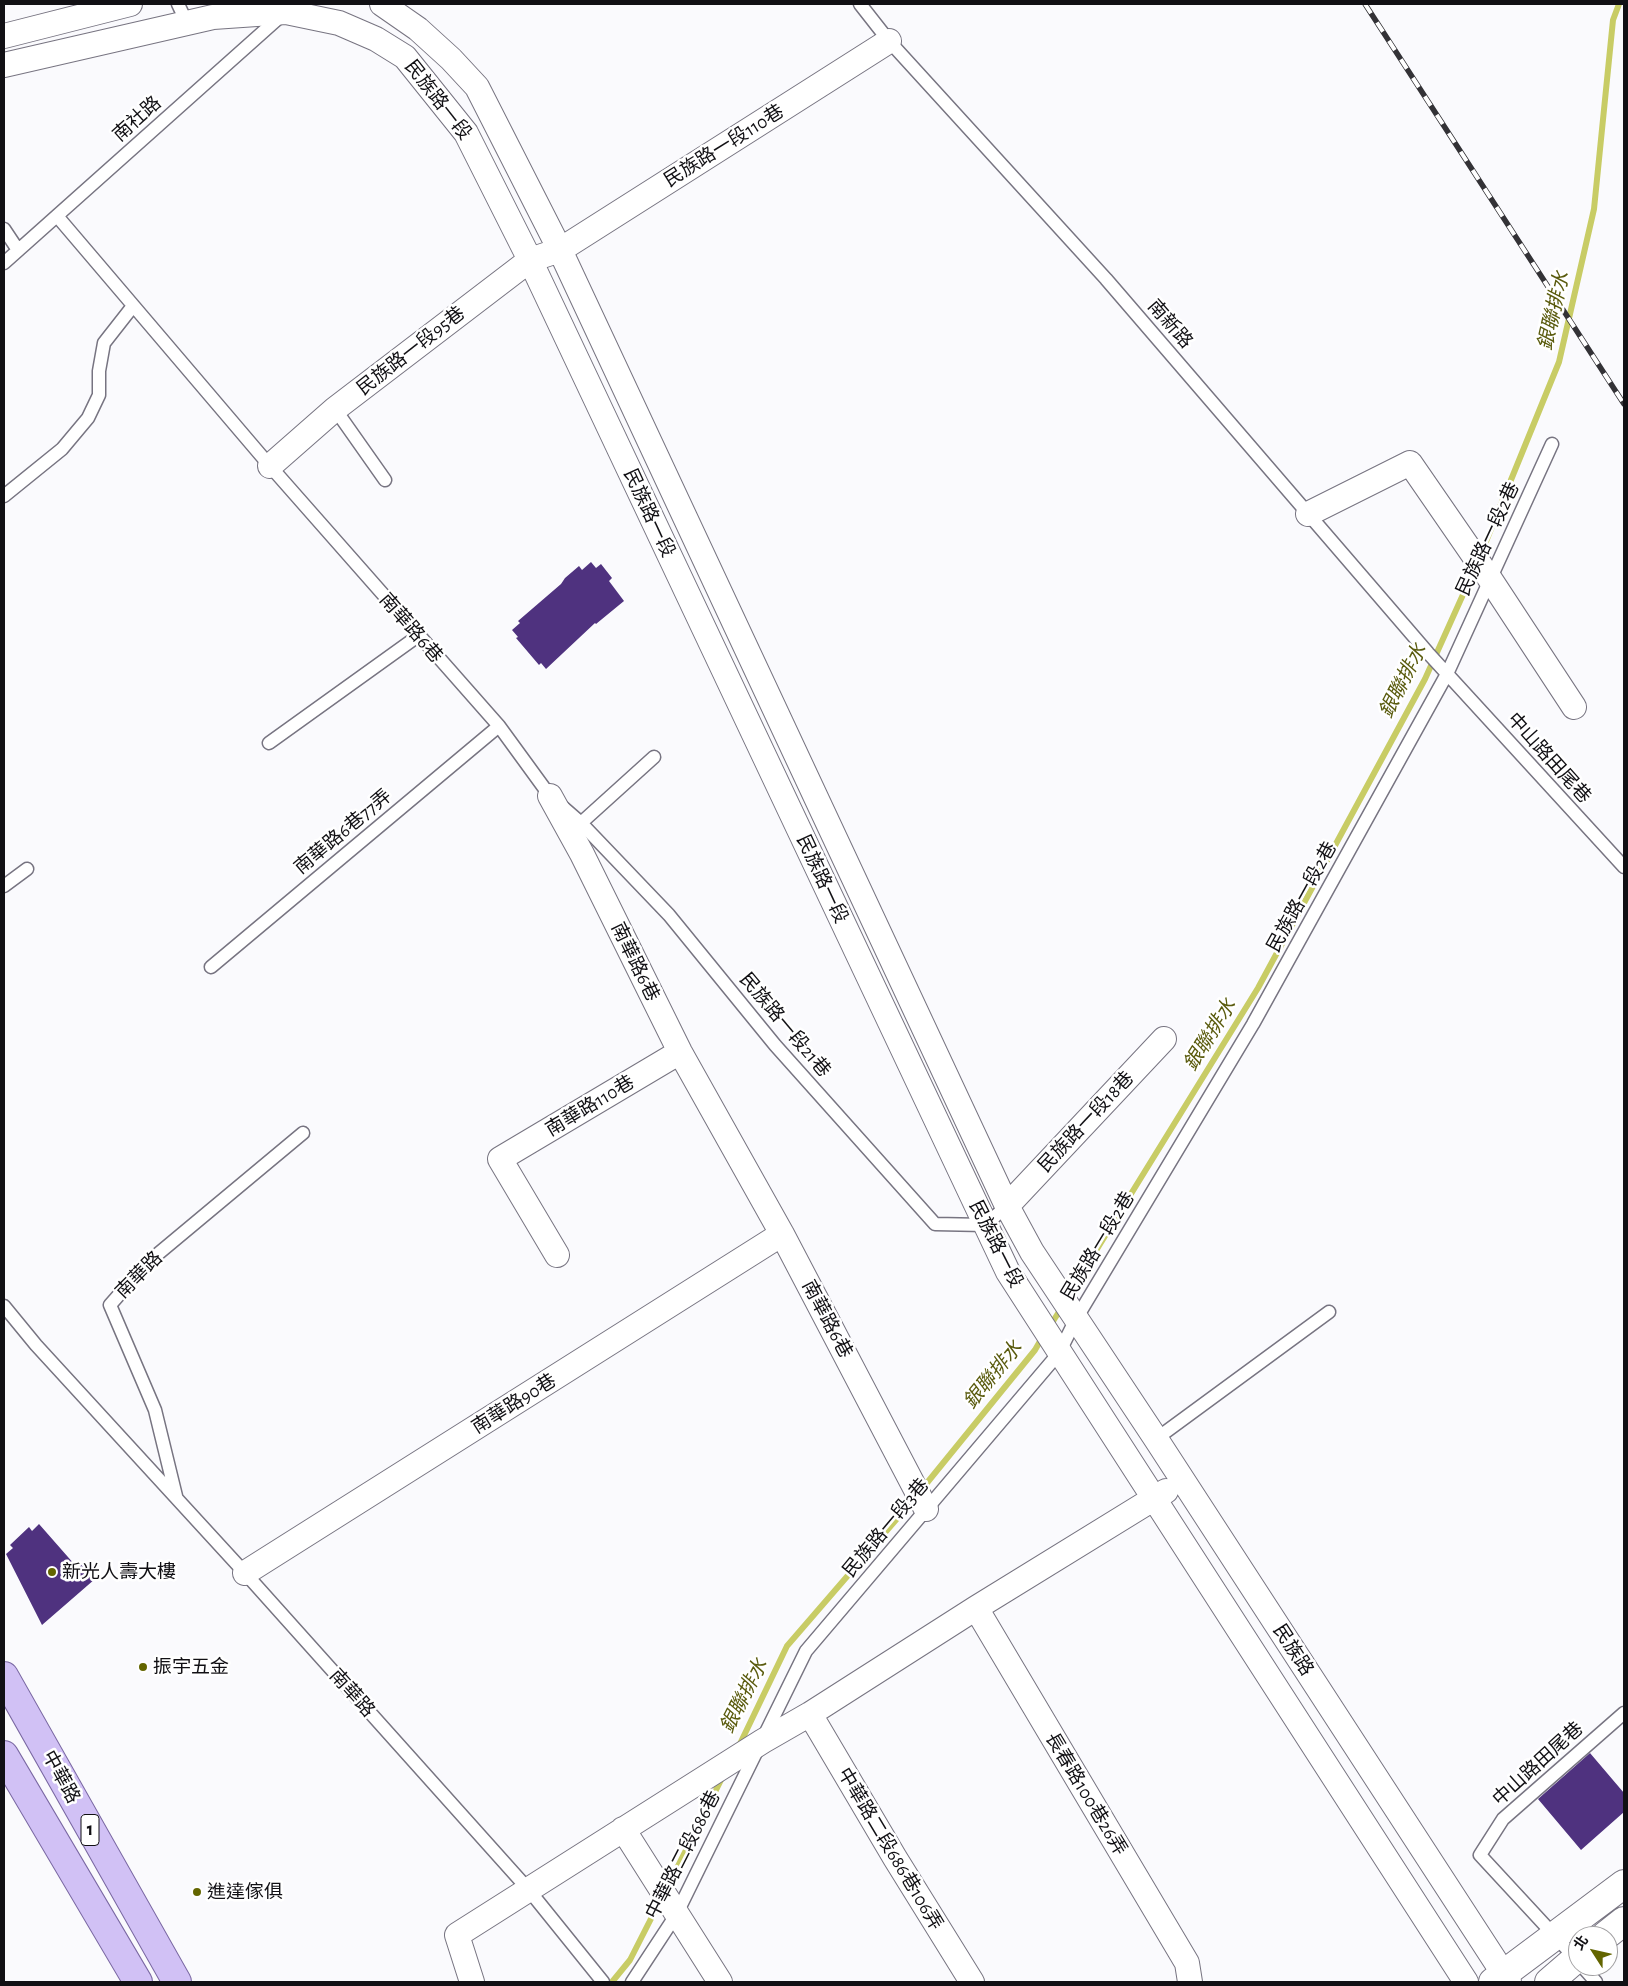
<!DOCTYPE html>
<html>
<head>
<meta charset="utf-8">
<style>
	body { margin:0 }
	#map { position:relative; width:1628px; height:1986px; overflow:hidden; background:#fafafd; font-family:"Alegreya Sans","Noto Sans TC",sans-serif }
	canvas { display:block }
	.frame { position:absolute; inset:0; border:5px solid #111014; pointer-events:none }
	.north { position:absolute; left:1568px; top:1926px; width:50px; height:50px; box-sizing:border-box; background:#fff; border:1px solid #a09fa1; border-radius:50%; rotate:305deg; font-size:14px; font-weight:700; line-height:20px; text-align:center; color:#111014 }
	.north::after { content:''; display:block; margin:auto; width:18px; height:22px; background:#636500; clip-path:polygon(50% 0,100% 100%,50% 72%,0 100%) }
</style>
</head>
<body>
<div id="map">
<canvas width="1628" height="1986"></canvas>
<div class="frame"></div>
<div class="north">北</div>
</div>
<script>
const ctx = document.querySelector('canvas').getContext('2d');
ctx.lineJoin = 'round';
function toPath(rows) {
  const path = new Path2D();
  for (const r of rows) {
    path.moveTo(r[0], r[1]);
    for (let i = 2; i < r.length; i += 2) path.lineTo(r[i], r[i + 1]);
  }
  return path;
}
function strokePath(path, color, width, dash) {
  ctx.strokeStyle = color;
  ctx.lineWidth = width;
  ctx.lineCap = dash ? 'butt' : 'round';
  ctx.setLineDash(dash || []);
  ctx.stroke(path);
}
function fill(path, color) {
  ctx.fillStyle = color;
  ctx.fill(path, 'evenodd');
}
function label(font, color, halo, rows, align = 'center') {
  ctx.font = font + ' "Alegreya Sans","Noto Sans TC",sans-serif';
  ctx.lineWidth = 5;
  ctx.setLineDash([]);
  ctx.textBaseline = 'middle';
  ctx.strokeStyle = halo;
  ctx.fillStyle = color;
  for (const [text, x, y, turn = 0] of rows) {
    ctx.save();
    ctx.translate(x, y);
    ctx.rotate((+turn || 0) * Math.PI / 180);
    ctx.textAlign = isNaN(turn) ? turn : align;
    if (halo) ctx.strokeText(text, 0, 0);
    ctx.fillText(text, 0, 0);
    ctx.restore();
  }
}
strokePath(toPath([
	[1480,556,1559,362,1594,209,1613,20,1619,4],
	[1068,1296,1258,988,1425,679,1475,568],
	[1050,1326,1062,1307],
	[922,1489,1035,1350,1043,1336],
	[738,1748,787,1646,914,1499],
	[667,1888,724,1774],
	[612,1982,630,1960,661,1899]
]), '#c8cc65', 6);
fill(toPath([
	[591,562,596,568,601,564,612,578,609,581,624,601,596,624,595,623,546,669,541,663,539,665,516,638,518,637,512,630,520,623,518,621,561,584,565,578,579,566,582,570],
	[39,1524,75,1565,79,1560,95,1579,42,1625,6,1554,13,1548,10,1545,29,1527,32,1531],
	[1590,1753,1624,1793,1624,1812,1581,1850,1538,1799]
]), '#4f327f');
const service = toPath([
	[178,4,187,23],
	[860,4,889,41,1106,279,1428,653,1624,867],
	[57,216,270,466,499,726,550,796,581,823,669,915,775,1045,935,1224,985,1225,1007,1206],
	[4,229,18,250],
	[4,263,282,15],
	[335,409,385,480],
	[4,496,62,449,88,418,99,395,99,371,104,343,133,306],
	[269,743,418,636],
	[581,823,654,757],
	[4,886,27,869],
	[211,967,499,726],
	[4,1306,36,1345,245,1573,528,1889,603,1982],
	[1156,1439,1329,1312],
	[176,1496,155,1410,110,1305,147,1263,303,1133],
	[1578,1961,1480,1855,1503,1819,1624,1713],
	[1582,1966,1596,1982],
	[632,1982,676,1915,806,1651,1059,1353,1076,1319,1253,1024,1447,674,1552,444]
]);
const minor = toPath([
	[382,4,418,29,451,59,477,87,560,250,1007,1206,1032,1252,1156,1439,1509,1982],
	[4,36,130,4],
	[4,65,213,17,286,12,339,23,376,39,405,57,466,133,530,260,1008,1272,1466,1982],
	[270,466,335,409,530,260,560,250,889,41],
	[1308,514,1410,463,1490,579,1574,707],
	[550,796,582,854,680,1052,782,1234,926,1509],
	[1007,1206,1164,1039],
	[557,1255,500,1159,680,1052],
	[245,1573,782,1234],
	[976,1608,1187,1963,1190,1982],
	[810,1714,895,1858,972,1982],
	[623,1829,720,1982],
	[472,1982,457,1935,763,1741,810,1714,976,1608,1166,1491]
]);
const tertiary = toPath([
	[1605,1936,1624,1921],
	[1493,1982,1624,1884],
	[1549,1982,1578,1957]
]);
const primary = toPath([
	[4,1676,177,1982],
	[4,1755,138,1982]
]);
strokePath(service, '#777481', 15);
strokePath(minor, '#777481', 26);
strokePath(tertiary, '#777481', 30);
strokePath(primary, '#7a68a2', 30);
strokePath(service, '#fff', 12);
strokePath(minor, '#fff', 24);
strokePath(tertiary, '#fff', 28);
strokePath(primary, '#d1c1f5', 28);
const rail = toPath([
	[1365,4,1624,404]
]);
strokePath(rail, '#333236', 5.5);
strokePath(rail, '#fff', 4, [11]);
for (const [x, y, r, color] of [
	[52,1572,5,"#636500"],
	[143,1667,5,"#636500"],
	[197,1892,5,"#636500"]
]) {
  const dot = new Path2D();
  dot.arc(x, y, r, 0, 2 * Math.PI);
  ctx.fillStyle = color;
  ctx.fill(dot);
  strokePath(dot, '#fff', 2);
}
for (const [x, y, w] of [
	[90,1830,18]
]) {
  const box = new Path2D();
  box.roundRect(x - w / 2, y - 15.5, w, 31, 4);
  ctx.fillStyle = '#fff';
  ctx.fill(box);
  strokePath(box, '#111014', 1);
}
label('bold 18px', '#111014', null, [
	["1",90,1830]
]);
label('19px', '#111014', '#fff', [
	["民族路一段",438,100,52],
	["南社路",137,119,-42],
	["民族路一段110巷",724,146,-32],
	["南新路",1170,324,49],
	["民族路一段95巷",411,351,-38],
	["民族路一段",649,513,65],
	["民族路一段2巷",1488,539,-65],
	["南華路6巷",411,628,49],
	["中山路田尾巷",1549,758,48],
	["南華路6巷77弄",343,832,-40],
	["民族路一段",822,879,65],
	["民族路一段2巷",1302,897,-61],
	["南華路6巷",635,962,64],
	["民族路一段21巷",785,1025,50],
	["南華路110巷",590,1106,-31],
	["民族路一段18巷",1086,1122,-47],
	["民族路一段",996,1244,63],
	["民族路一段2巷",1098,1246,-59],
	["南華路",139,1275,-45],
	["南華路6巷",827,1319,62],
	["南華路90巷",514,1404,-32],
	["民族路一段3巷",886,1528,-50],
	["民族路",1293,1650,57],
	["南華路",352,1693,48],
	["中山路田尾巷",1538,1764,-42],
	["中華路",61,1777,61],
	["長春路100巷26弄",1086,1794,59],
	["中華路二段686巷106弄",890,1849,59],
	["中華路二段686巷",683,1855,-63]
]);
label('19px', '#111014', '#fff', [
	["新光人壽大樓",62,1572],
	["振宇五金",153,1667],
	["進達傢俱",207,1892]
], 'left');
label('italic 20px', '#5a5b0e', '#fff', [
	["銀聯排水",1554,311,-77],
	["銀聯排水",1403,681,-63],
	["銀聯排水",1210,1035,-58],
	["銀聯排水",993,1375,-51],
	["銀聯排水",744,1696,-63]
]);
</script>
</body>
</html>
